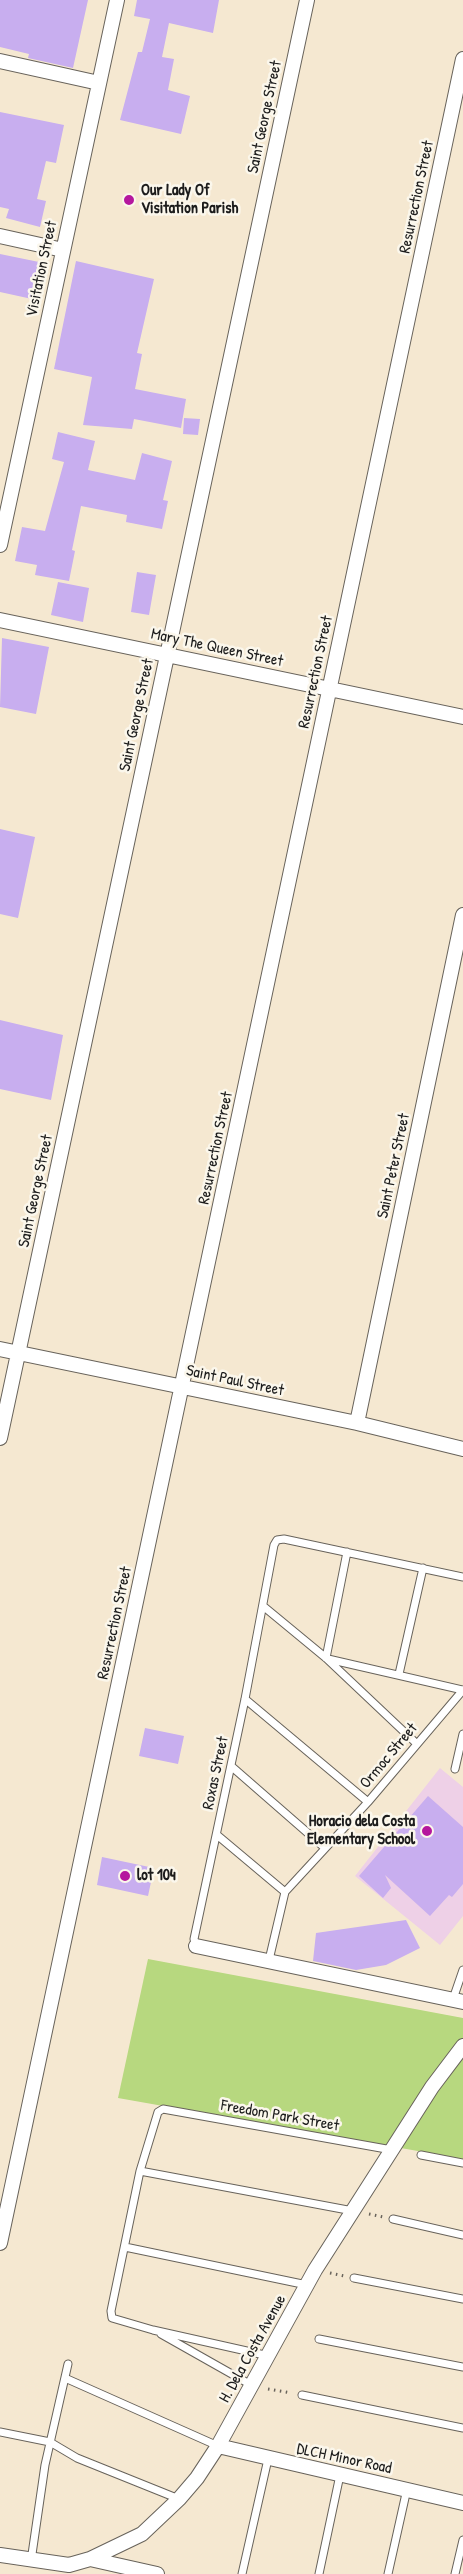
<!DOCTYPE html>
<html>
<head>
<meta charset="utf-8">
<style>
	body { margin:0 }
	canvas { display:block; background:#f5e8d1 }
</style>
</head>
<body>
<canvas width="463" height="2574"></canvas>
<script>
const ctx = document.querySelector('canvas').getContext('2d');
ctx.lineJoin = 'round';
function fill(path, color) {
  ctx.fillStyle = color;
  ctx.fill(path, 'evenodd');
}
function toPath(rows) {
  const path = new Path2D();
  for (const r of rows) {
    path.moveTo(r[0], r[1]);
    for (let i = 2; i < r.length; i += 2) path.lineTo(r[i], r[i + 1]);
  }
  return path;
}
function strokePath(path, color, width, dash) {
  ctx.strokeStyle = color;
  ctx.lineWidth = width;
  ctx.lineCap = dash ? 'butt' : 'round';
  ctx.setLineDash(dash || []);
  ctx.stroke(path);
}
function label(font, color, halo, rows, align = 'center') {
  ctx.font = font + ' "Patrick Hand",sans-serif';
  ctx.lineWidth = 5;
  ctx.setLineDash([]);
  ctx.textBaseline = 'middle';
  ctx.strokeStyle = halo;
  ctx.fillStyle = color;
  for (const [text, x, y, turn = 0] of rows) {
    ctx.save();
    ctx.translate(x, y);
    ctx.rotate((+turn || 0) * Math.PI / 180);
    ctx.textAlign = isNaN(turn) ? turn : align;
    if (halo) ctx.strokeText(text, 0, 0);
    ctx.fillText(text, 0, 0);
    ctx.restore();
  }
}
fill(toPath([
	[440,1768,463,1787,463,1916,440,1945,355,1876]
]), '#eed0e7');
fill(toPath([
	[148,1959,463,2018,463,2159,118,2098]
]), '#b7d87f');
fill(toPath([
	[0,0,88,0,73,68,28,58,29,54,0,47],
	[137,0,219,0,213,33,169,23,162,57,174,59,168,90,190,96,181,134,120,120,138,52,142,52,150,19,134,16],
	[0,112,64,125,56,163,46,161,37,199,46,201,40,227,6,218,9,209,0,207],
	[0,254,39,262,32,299,0,292],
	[76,261,154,279,137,353,142,354,135,389,186,399,181,428,134,419,132,429,83,425,92,377,54,369],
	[184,418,200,419,198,435,183,434],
	[58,432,95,441,88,470,135,480,142,453,172,461,163,500,168,501,162,529,126,522,127,515,81,506,72,550,75,551,69,581,35,575,37,565,15,561,22,527,45,531,64,462,52,459],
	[137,572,156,575,149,615,131,612],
	[58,582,89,588,83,622,51,615],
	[2,638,49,647,36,714,0,707],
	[0,829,35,837,18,918,0,914],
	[0,1020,63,1035,51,1100,0,1089],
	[145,1728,184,1736,178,1764,139,1756],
	[428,1796,463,1827,463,1884,452,1897,449,1895,430,1916,385,1875,391,1888,383,1898,359,1876],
	[102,1857,154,1868,148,1896,97,1885],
	[406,1920,420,1948,386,1965,356,1970,313,1961,316,1933]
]), '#c8aeef');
const lane = toPath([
	[263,1606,326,1658,417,1744],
	[326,1658,347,1552],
	[328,1659,463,1690],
	[399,1674,423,1568],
	[245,1699,368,1802],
	[231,1766,325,1848],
	[455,1769,463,1734],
	[217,1835,285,1892],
	[196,1946,194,1939,245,1699,274,1545,277,1540,284,1539,463,1577],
	[269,1960,285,1892,368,1802,463,1690],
	[453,1999,463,1970],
	[421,2155,463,2163],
	[140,2171,353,2211],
	[393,2219,463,2235],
	[125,2247,307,2285],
	[354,2278,463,2299],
	[161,2334,253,2386],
	[319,2339,463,2367],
	[269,2356,153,2330,112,2318,111,2311,140,2171,158,2112,163,2109,392,2150],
	[65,2378,218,2446],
	[302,2395,463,2428],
	[0,2432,50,2442,77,2458,179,2499],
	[31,2561,45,2465,68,2364],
	[242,2574,268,2459],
	[319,2574,340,2475],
	[388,2574,407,2489],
	[455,2574,463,2540]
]);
const street = toPath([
	[0,61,99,83],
	[0,236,63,250],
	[0,545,117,0],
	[0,620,463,717],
	[0,1349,357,1423,463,1449],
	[357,1423,463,915],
	[0,1438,307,0],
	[196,1946,463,2002],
	[0,2243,463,59],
	[218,2446,463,2503],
	[0,2555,69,2565,90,2559,142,2534,179,2499,197,2478,218,2446,315,2270,432,2087,463,2046],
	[90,2559,157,2574]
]);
strokePath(lane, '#68635b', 9);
strokePath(street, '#68635b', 16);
strokePath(toPath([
	[369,2214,383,2217],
	[330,2273,344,2276],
	[268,2389,291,2393]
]), '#68635b', 3, [1.5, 4.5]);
strokePath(lane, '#fff', 7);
strokePath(street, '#fff', 14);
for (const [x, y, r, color] of [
	[129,200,6,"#b5179e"],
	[427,1831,6,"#b5179e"],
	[125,1876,6,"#b5179e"]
]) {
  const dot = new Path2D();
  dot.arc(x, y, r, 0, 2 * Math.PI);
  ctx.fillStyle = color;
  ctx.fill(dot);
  strokePath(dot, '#fbf7ec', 2);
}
label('16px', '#1c1c1c', '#fbf7ec', [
	["Saint George Street",265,117,-78],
	["Resurrection Street",417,197,-78],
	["Visitation Street",42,269,-78],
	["Mary The Queen Street",217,648,12],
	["Resurrection Street",316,672,-78],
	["Saint George Street",137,715,-78],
	["Resurrection Street",216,1148,-78],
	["Saint Peter Street",394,1166,-78],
	["Saint George Street",36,1191,-78],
	["Saint Paul Street",235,1381,12],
	["Resurrection Street",115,1623,-78],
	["Ormoc Street",389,1756,-50],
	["Roxas Street",216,1773,-78],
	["Freedom Park Street",280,2116,10],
	["H. Dela Costa Avenue",253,2349,-61],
	["DLCH Minor Road",344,2459,12]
]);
label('bold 16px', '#1c1c1c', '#fbf7ec', [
	["Our Lady Of",141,191],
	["Visitation Parish",141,209],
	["Horacio dela Costa",415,1822,"right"],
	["Elementary School",415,1840,"right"],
	["lot 104",137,1876]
], 'left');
</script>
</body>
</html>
